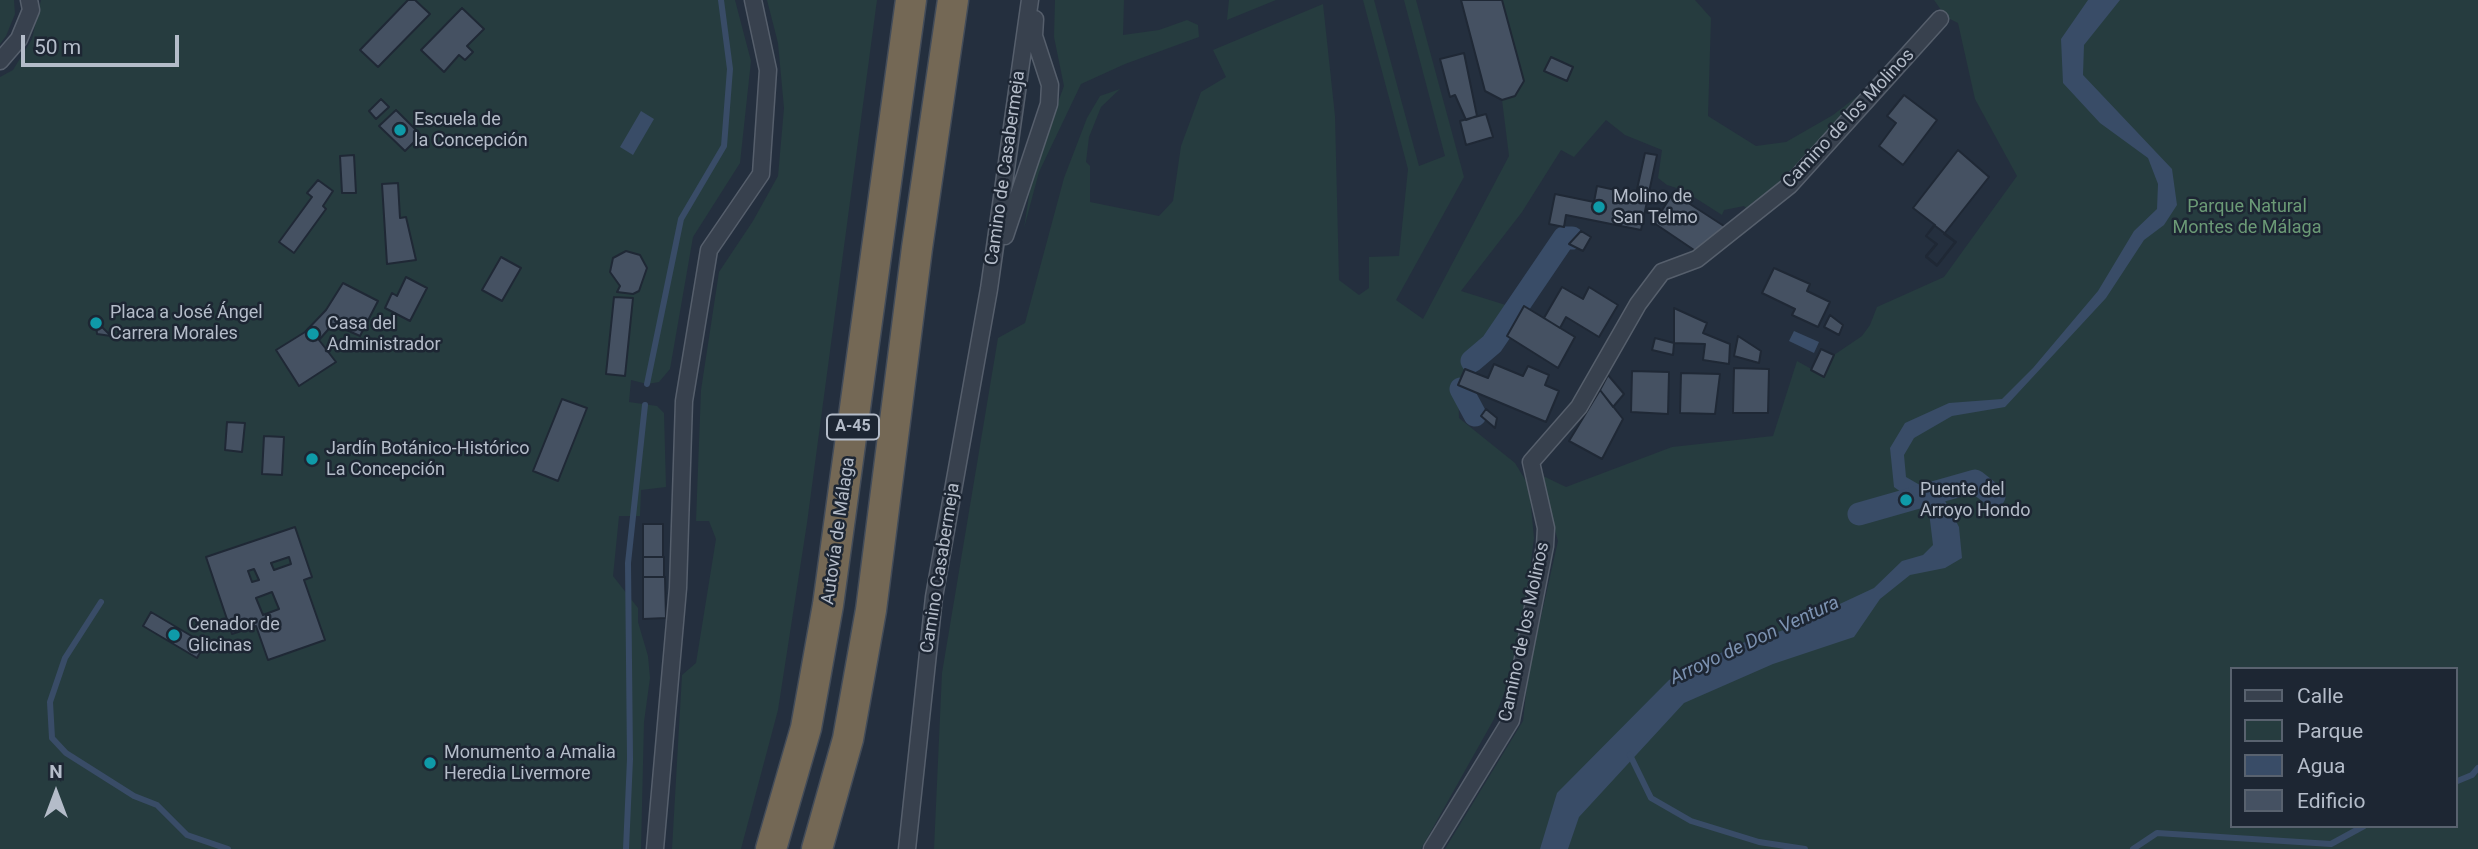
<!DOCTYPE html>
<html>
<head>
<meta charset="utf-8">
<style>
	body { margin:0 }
	#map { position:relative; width:2478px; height:849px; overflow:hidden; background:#242f3e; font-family:Roboto,sans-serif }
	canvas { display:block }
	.legend { position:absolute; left:2230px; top:667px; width:228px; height:161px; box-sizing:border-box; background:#1d2633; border:2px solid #59626f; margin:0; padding:9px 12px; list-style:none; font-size:21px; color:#b4bcc9 }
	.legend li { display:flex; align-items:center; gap:14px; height:35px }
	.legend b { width:35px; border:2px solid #59626f }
	.north { position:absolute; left:21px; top:758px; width:70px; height:70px; -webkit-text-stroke:5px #1d2633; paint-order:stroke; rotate:0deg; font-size:19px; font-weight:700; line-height:28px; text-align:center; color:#b4bcc9 }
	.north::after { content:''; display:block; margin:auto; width:24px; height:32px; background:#b4bcc9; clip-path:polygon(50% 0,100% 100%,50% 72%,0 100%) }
	.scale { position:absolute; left:21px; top:35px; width:158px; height:32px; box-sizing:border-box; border:4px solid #b4bcc9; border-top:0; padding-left:9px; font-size:21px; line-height:24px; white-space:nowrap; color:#b4bcc9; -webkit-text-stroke:5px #1d2633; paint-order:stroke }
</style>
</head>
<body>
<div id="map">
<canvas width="2478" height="849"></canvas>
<ul class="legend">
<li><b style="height:9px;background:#38414e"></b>Calle</li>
<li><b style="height:19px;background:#263c3f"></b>Parque</li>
<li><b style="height:19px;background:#394c67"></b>Agua</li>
<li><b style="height:19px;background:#455162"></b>Edificio</li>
</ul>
<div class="north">N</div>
<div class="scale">50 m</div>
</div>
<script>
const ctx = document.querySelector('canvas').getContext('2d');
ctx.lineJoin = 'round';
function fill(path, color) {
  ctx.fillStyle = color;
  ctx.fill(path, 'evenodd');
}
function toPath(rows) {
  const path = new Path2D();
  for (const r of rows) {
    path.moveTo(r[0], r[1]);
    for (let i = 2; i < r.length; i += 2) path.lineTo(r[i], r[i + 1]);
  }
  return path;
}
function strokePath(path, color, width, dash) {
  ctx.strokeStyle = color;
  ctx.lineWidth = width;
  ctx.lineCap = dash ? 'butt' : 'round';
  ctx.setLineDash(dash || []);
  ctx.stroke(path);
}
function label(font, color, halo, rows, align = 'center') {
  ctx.font = font + ' Roboto,sans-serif';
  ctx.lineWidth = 5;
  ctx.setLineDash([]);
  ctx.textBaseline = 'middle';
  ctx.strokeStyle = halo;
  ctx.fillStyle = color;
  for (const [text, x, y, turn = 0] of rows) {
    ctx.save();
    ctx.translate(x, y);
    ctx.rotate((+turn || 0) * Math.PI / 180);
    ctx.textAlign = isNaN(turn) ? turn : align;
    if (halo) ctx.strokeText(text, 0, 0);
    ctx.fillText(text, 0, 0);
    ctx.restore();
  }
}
fill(toPath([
	[0,0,14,0,15,14,6,36,0,44],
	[41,0,735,0,751,61,740,163,693,237,670,369,659,382,647,384,631,380,629,402,657,406,664,413,666,487,641,490,640,516,619,516,613,576,638,608,638,622,648,656,650,678,644,722,641,849,0,849,0,77,13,70,32,39],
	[767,0,877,0,807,523,778,710,741,849,672,849,682,675,696,663,716,539,709,521,696,521,701,390,719,272,753,221,778,176,784,108,778,43],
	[1055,0,1124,0,1123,35,1159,30,1187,20,1198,25,1199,37,1125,64,1081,84,1039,172,1024,228,1033,170,1064,86,1054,37],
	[1229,0,1276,0,1227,20],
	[1363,0,1374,0,1419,166,1445,156,1404,0,1416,0,1464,177,1396,300,1423,319,1509,156,1502,100,1515,96,1524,80,1502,0,1695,0,1711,18,1708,116,1756,146,1786,142,1833,115,1878,80,1750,212,1744,206,1724,210,1722,215,1683,190,1667,185,1658,178,1662,150,1625,135,1606,120,1574,157,1561,150,1522,212,1461,291,1512,307,1490,340,1468,360,1458,385,1459,418,1515,463,1529,486,1534,538,1527,593,1509,681,1494,719,1421,849,934,849,942,673,998,338,1025,323,1064,178,1087,118,1100,96,1120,89,1101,107,1089,137,1086,162,1090,166,1090,202,1159,216,1173,201,1181,146,1201,92,1226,77,1213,50,1323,4,1335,116,1339,280,1359,295,1369,288,1369,257,1399,256,1408,169],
	[1934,0,2478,0,2478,849,1445,849,1523,721,1528,675,1558,541,1539,474,1566,487,1672,447,1773,436,1797,361,1824,376,1834,355,1862,336,1870,325,1877,307,1944,277,2017,176,1975,99,1958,23,1946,17],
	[2231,669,2455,669,2455,826,2231,826]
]), '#263c3f');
fill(toPath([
	[2088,0,2120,0,2084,45,2083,75,2172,169,2177,205,2164,225,2144,240,2106,298,2005,407,1952,416,1914,438,1904,455,1906,477,1944,499,1959,527,1962,558,1945,568,1910,575,1880,599,1854,637,1773,664,1684,703,1579,817,1568,849,1540,849,1557,793,1669,680,1736,645,1784,630,1874,588,1902,561,1923,555,1933,545,1929,512,1894,487,1890,448,1905,423,1949,403,2002,399,2033,368,2098,291,2134,231,2157,209,2158,184,2148,158,2100,123,2063,83,2061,39],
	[641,111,654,119,633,155,620,147],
	[1794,331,1819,342,1814,353,1789,341]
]), '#394c67');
fill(toPath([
	[1934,490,1941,494,1910,503,1903,498]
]), '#242f3e');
strokePath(toPath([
	[647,384,681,219,724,146,730,69,721,0],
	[101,602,65,658,50,702,52,738,66,753,134,796,157,805,187,835,228,849],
	[1630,755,1651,798,1691,821,1759,842,1805,849],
	[2455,782,2472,775,2478,768],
	[626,849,630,759,628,563,645,405],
	[2133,849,2157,833,2331,844,2364,826]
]), '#394c67', 6);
strokePath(toPath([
	[1472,361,1492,344,1564,238,1572,238],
	[1461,389,1475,415],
	[1859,514,1975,481,1994,496]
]), '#394c67', 23);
const building = toPath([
	[408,0,415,0,430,14,378,67,360,50,408,0],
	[1461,0,1502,0,1524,81,1515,96,1502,100,1485,91,1461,0],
	[462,8,484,29,467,46,473,52,465,60,459,55,444,72,421,50,462,8],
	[1464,53,1477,116,1466,120,1455,95,1450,97,1440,59,1464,53],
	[1551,57,1573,67,1567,81,1544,71,1551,57],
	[1904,95,1937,120,1903,165,1879,146,1896,123,1887,116,1904,95],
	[381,99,389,107,376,119,369,111,381,99],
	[396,110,421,135,405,151,379,126,396,110],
	[1486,114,1493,137,1466,145,1460,121,1486,114],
	[1958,150,1989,177,1944,234,1955,242,1937,265,1926,256,1936,244,1926,236,1935,225,1913,208,1958,150],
	[1645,153,1657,155,1648,197,1636,194,1645,153],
	[354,155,356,193,342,193,340,156,354,155],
	[318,180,333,191,323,206,326,209,294,253,279,242,312,197,307,193,318,180],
	[398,183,400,218,406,217,416,260,387,264,382,184,398,183],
	[1597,186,1648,197,1641,230,1566,215,1564,227,1549,224,1555,194,1594,202,1597,186],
	[1673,193,1727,228,1697,252,1654,223,1673,193],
	[1934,225,1956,242,1937,266,1926,257,1937,244,1926,236,1934,225],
	[1581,231,1591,237,1583,251,1569,244,1581,231],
	[626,251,640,255,647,268,639,291,633,294,617,292,620,286,610,272,613,258,626,251],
	[501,257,521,268,502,301,482,290,501,257],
	[1774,268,1810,284,1807,291,1830,302,1818,327,1792,315,1795,309,1762,293,1774,268],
	[406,277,427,288,410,321,385,308,392,293,397,296,406,277],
	[343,283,378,301,360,336,333,324,319,340,336,362,299,386,276,350,305,332,326,310,343,283],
	[1562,287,1583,299,1589,287,1618,305,1599,337,1566,317,1560,328,1544,318,1562,287],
	[614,297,633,298,625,376,606,374,614,297],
	[1524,306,1575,337,1558,368,1507,336,1524,306],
	[1674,308,1707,323,1703,333,1730,344,1729,364,1703,360,1705,344,1674,343,1674,308],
	[1830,315,1843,325,1839,335,1824,327,1830,315],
	[96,321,111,336,97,334,96,321],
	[1738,336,1761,351,1759,363,1734,356,1738,336],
	[1655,338,1674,343,1673,355,1652,350,1655,338],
	[1821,349,1834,355,1824,377,1811,370,1821,349],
	[1494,364,1523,376,1528,366,1549,375,1545,385,1559,391,1546,422,1458,385,1465,369,1488,378,1494,364],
	[1734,368,1769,369,1768,413,1733,413,1734,368],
	[1632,371,1669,372,1668,414,1631,412,1632,371],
	[1681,373,1720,374,1715,414,1680,413,1681,373],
	[1608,375,1624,394,1613,407,1600,390,1608,375],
	[1600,390,1623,419,1602,459,1569,441,1600,390],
	[562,399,587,408,558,481,533,471,562,399],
	[1486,409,1497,418,1495,428,1481,416,1486,409],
	[227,422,245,423,242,452,225,450,227,422],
	[264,436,284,437,282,475,262,474,264,436],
	[643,524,663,524,663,557,643,557,643,524],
	[295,527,312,577,304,580,325,640,268,660,256,626,232,634,206,557,295,527],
	[289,557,291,564,274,570,271,563,289,557],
	[254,569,259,580,252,582,248,571,254,569],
	[272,592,279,609,263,615,256,598,272,592],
	[643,557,664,557,664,577,643,577,643,557],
	[643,577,665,577,666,618,643,619,643,577],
	[151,612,205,644,197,658,143,626,151,612]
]);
fill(building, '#455162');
strokePath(building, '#1f2835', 2);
const street = toPath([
	[0,61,19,39,31,10,29,0],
	[1005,236,1049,104,1050,85,1034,36,1035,19],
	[655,849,678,588,684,401,709,250,761,174,768,70,753,0],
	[907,849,934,597,989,289,1030,0],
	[1432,849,1511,720,1545,546,1546,528,1531,462,1579,407,1638,304,1662,272,1697,259,1790,185,1940,19]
]);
const highway = toPath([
	[771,849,806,728,828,605,911,0],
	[817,849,848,739,871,610,917,248,953,0]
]);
strokePath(street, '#565f6c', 19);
strokePath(highway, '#434c59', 33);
strokePath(street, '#38414e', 16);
strokePath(highway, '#746855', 30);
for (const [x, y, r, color] of [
	[400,130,7,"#0f9aa8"],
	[1599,207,7,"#0f9aa8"],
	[96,323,7,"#0f9aa8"],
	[313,334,7,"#0f9aa8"],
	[312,459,7,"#0f9aa8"],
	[1906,500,7,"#0f9aa8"],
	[174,635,7,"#0f9aa8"],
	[430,763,7,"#0f9aa8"]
]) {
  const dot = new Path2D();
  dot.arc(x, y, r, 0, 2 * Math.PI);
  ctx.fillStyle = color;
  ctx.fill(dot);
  strokePath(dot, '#1d2633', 2.5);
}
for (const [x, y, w] of [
	[853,427,52]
]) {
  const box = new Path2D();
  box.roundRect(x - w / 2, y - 12.5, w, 25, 5);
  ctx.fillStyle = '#1d2633';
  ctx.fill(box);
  strokePath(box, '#b4bcc9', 2);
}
label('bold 16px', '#b4bcc9', null, [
	["A-45",853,427]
]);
label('18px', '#b4bcc9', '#1d2633', [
	["Camino de los Molinos",1849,119,-47],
	["Camino de Casabermeja",1006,168,-82],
	["Autovía de Málaga",839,531,-82],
	["Camino Casabermeja",941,568,-81],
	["Camino de los Molinos",1525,632,-78]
]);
label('18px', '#b4bcc9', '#1d2633', [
	["Escuela de",414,120],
	["la Concepción",414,141],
	["Molino de",1613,197],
	["San Telmo",1613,218],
	["Placa a José Ángel",110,313],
	["Carrera Morales",110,334],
	["Casa del",327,324],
	["Administrador",327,345],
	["Jardín Botánico-Histórico",326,449],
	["La Concepción",326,470],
	["Puente del",1920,490],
	["Arroyo Hondo",1920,511],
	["Cenador de",188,625],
	["Glicinas",188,646],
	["Monumento a Amalia",444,753],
	["Heredia Livermore",444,774]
], 'left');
label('18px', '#6b9a76', '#1d2633', [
	["Parque Natural",2247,207],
	["Montes de Málaga",2247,228]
]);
label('italic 19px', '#7c92b1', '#1d2633', [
	["Arroyo de Don Ventura",1755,641,-25]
]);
</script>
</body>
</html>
